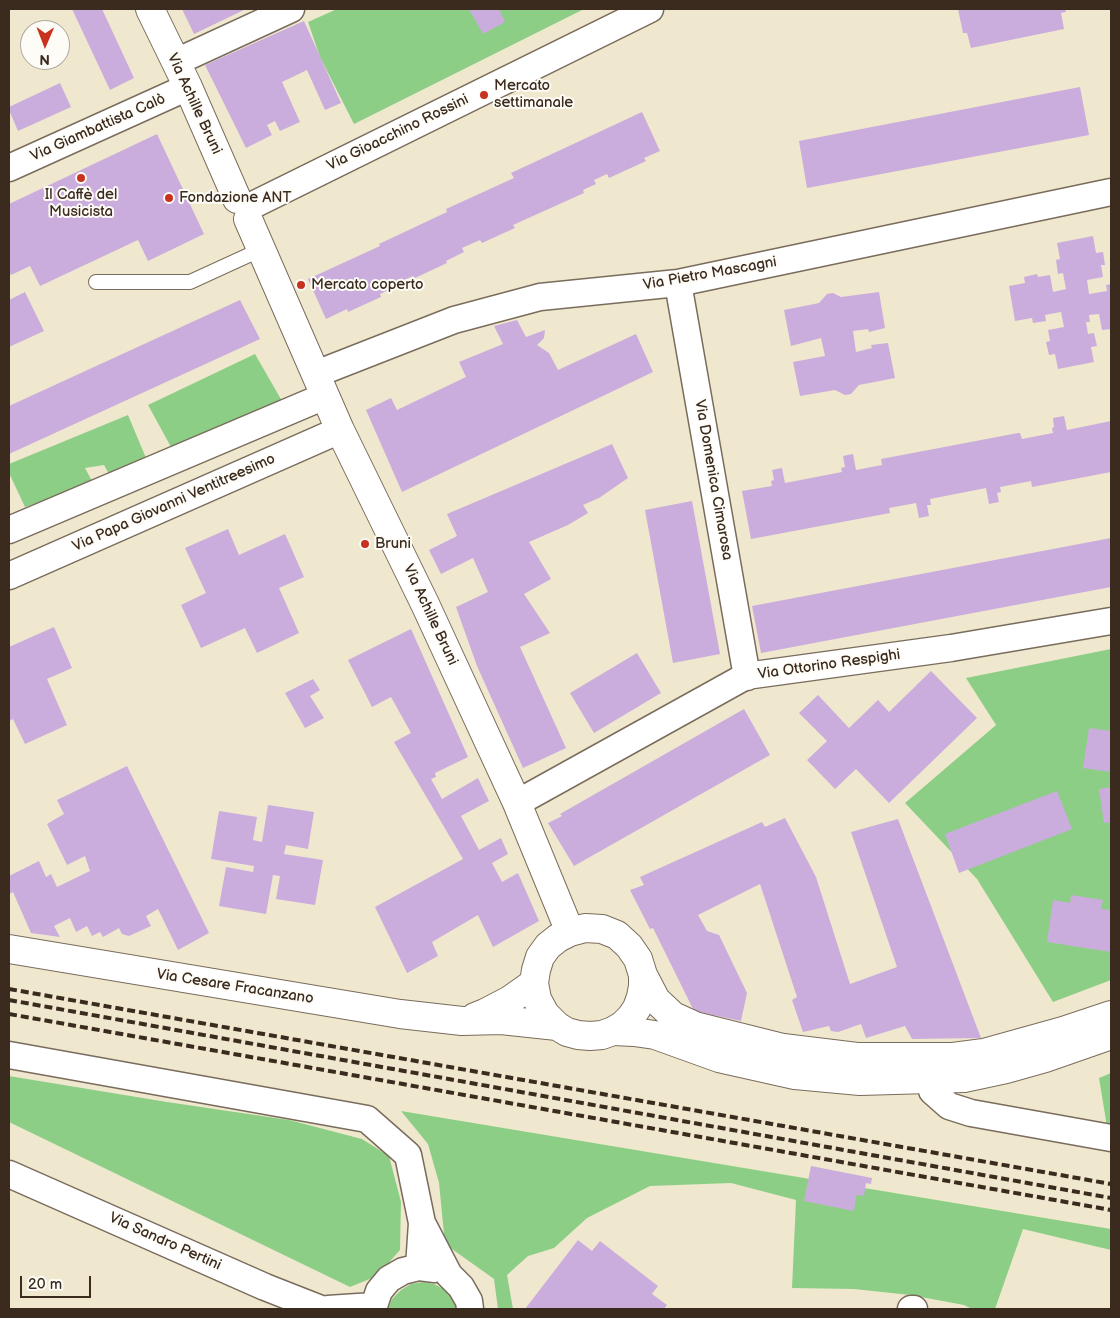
<!DOCTYPE html>
<html>
<head>
<meta charset="utf-8">
<style>
	body { margin:0 }
	#map { position:relative; width:1120px; height:1318px; overflow:hidden; background:#efe8ce; font-family:"Balsamiq Sans",sans-serif }
	canvas { display:block }
	.frame { position:absolute; inset:0; border:10px solid #3b2a1e; pointer-events:none }
	.north { position:absolute; left:20px; top:20px; width:50px; height:50px; box-sizing:border-box; background:#fdfcf7; border:1px solid #afa8a0; border-radius:50%; rotate:181deg; font-size:14px; font-weight:700; line-height:20px; text-align:center; color:#3b2a1e }
	.north::after { content:''; display:block; margin:auto; width:18px; height:22px; background:#c8321e; clip-path:polygon(50% 0,100% 100%,50% 72%,0 100%) }
	.scale { position:absolute; left:20px; top:1276px; width:71px; height:22px; box-sizing:border-box; border:2px solid #3b2a1e; border-top:0; padding-left:6px; font-size:15px; line-height:18px; white-space:nowrap; color:#3b2a1e; -webkit-text-stroke:4px #fdfcf7; paint-order:stroke }
</style>
</head>
<body>
<div id="map">
<canvas width="1120" height="1318"></canvas>
<div class="frame"></div>
<div class="north">N</div>
<div class="scale">20 m</div>
</div>
<script>
const ctx = document.querySelector('canvas').getContext('2d');
ctx.lineJoin = 'round';
function fill(path, color) {
  ctx.fillStyle = color;
  ctx.fill(path, 'evenodd');
}
function toPath(rows) {
  const path = new Path2D();
  for (const r of rows) {
    path.moveTo(r[0], r[1]);
    for (let i = 2; i < r.length; i += 2) path.lineTo(r[i], r[i + 1]);
  }
  return path;
}
function strokePath(path, color, width, dash) {
  ctx.strokeStyle = color;
  ctx.lineWidth = width;
  ctx.lineCap = dash ? 'butt' : 'round';
  ctx.setLineDash(dash || []);
  ctx.stroke(path);
}
function label(font, color, halo, rows, align = 'center') {
  ctx.font = font + ' "Balsamiq Sans",sans-serif';
  ctx.lineWidth = 4;
  ctx.setLineDash([]);
  ctx.textBaseline = 'middle';
  ctx.strokeStyle = halo;
  ctx.fillStyle = color;
  for (const [text, x, y, turn = 0] of rows) {
    ctx.save();
    ctx.translate(x, y);
    ctx.rotate((+turn || 0) * Math.PI / 180);
    ctx.textAlign = isNaN(turn) ? turn : align;
    if (halo) ctx.strokeText(text, 0, 0);
    ctx.fillText(text, 0, 0);
    ctx.restore();
  }
}
fill(toPath([
	[337,9,584,9,354,124,320,57,308,22],
	[255,354,282,401,171,447,148,405],
	[128,415,146,458,110,476,104,465,85,468,93,483,25,507,9,473,9,464],
	[1111,649,1111,980,1053,1002,977,879,905,803,996,725,966,678],
	[1111,1073,1111,1128,1107,1127,1099,1078],
	[9,1076,167,1102,289,1120,362,1139,389,1156,401,1202,400,1250,377,1276,350,1287,9,1122],
	[401,1111,1111,1229,1111,1250,1023,1229,995,1309,972,1309,964,1305,910,1295,854,1289,792,1288,796,1200,731,1183,650,1186,587,1218,554,1248,528,1256,507,1275,513,1309,498,1309,494,1279,445,1244,439,1183,428,1144],
	[423,1282,434,1284,444,1289,452,1298,457,1309,388,1309,392,1299,401,1290,411,1284]
]), '#8dce86');
fill(toPath([
	[72,9,102,9,134,78,110,90],
	[182,9,246,9,194,34],
	[469,9,499,9,505,22,483,34],
	[958,9,1065,9,1066,12,1061,13,1064,29,971,48,967,33,963,33],
	[304,21,341,103,325,110,307,70,282,82,300,122,280,131,275,121,267,125,272,135,246,148,205,65],
	[60,83,71,107,18,131,9,110,9,107],
	[1080,87,1089,135,807,188,799,141],
	[642,112,660,151,644,158,646,161,609,178,607,174,594,180,596,184,583,190,584,193,513,225,515,228,482,243,480,240,462,248,464,252,446,261,447,263,415,278,413,276,396,284,397,286,380,294,381,297,348,312,347,309,326,319,308,279,380,246,379,244,447,212,446,209,514,178,511,173],
	[157,134,204,234,148,261,138,240,40,286,30,266,11,275,9,271,9,204],
	[1093,236,1096,253,1103,252,1105,265,1101,265,1103,277,1087,280,1089,294,1107,291,1106,285,1111,284,1111,329,1102,330,1099,314,1089,315,1090,322,1086,322,1088,334,1094,333,1097,346,1091,347,1094,362,1058,369,1055,354,1049,355,1046,342,1050,341,1048,330,1064,327,1061,312,1045,315,1046,321,1033,323,1032,318,1015,321,1009,286,1025,283,1024,277,1037,274,1038,277,1050,275,1053,292,1066,289,1063,273,1058,274,1056,260,1060,259,1057,243],
	[25,292,44,331,9,347,9,300],
	[879,292,885,328,869,332,868,329,853,331,856,352,872,348,871,345,888,343,895,378,859,385,851,394,845,395,835,390,800,396,793,362,825,356,821,338,791,346,784,310,819,303,827,294,833,293,841,297],
	[240,300,260,339,9,454,9,406],
	[517,320,526,337,545,330,544,338,537,345,549,353,558,370,636,334,653,372,402,492,366,410,391,398,397,410,466,377,459,362,503,344,494,326],
	[1064,416,1067,430,1111,421,1111,472,1032,487,1031,481,1000,487,1001,492,997,493,999,502,989,504,986,488,930,499,931,505,927,505,929,516,919,518,916,503,889,508,890,513,751,539,742,491,772,486,771,481,774,480,772,470,782,468,785,483,842,472,841,468,845,467,843,456,853,454,856,470,882,465,881,459,1018,433,1020,433,1022,439,1053,433,1052,428,1054,427,1053,418],
	[612,444,628,478,599,498,583,505,588,513,568,525,529,542,551,579,524,594,550,633,520,647,566,748,523,768,477,666,456,607,488,592,473,558,441,574,429,550,457,536,447,514],
	[692,501,720,654,673,663,645,510],
	[228,529,239,555,285,534,304,577,279,588,299,633,257,653,245,628,201,648,181,605,206,593,185,548],
	[1111,538,1111,587,761,653,752,606],
	[54,627,72,668,47,679,67,725,25,744,13,719,9,721,9,647],
	[411,629,468,757,435,773,436,777,431,779,442,799,478,778,489,801,461,816,479,850,501,838,508,854,492,863,502,882,518,873,539,921,493,947,478,915,432,942,438,956,407,973,375,907,463,859,394,742,411,733,391,697,372,707,348,660],
	[637,653,661,693,594,733,570,693],
	[931,671,977,718,889,803,856,769,835,789,807,760,827,741,799,713,818,695,849,728,878,700,889,712],
	[313,679,320,690,310,696,324,718,305,728,285,693],
	[744,709,770,755,574,866,548,823,562,816,560,814],
	[1089,728,1111,731,1111,772,1083,768],
	[127,766,209,933,178,950,158,909,146,916,151,926,129,936,122,934,119,928,103,937,100,932,92,936,87,926,76,932,70,918,54,926,60,937,31,933,13,892,9,894,9,876,39,861,46,877,51,874,57,887,90,871,85,856,67,865,47,824,64,814,57,800],
	[1111,787,1111,822,1104,823,1099,789],
	[1057,791,1072,829,959,873,945,834],
	[268,805,314,812,308,849,286,845,284,854,323,860,315,905,276,899,280,876,273,875,266,914,219,906,226,867,253,872,254,866,211,859,219,811,257,817,253,840,262,842],
	[785,818,816,877,850,984,897,967,851,832,898,819,981,1038,912,1039,905,1026,866,1038,861,1024,838,1032,831,1031,829,1026,803,1032,792,1000,797,997,760,884,698,915,707,931,719,935,747,993,741,1021,694,1011,653,928,650,929,630,890,644,885,640,877,762,822,765,827],
	[1071,895,1103,900,1101,909,1111,910,1111,952,1047,942,1053,900,1070,903],
	[811,1166,872,1178,871,1184,866,1183,864,1196,856,1195,854,1211,804,1201],
	[578,1240,592,1251,600,1241,658,1286,652,1294,667,1305,664,1309,525,1309]
]), '#caaddc');
const service = toPath([
	[96,282,190,282,262,249]
]);
const minor = toPath([
	[176,62,291,9],
	[9,168,188,87],
	[253,205,650,9],
	[678,283,747,677],
	[316,374,454,320,540,297,678,283,1111,192],
	[9,530,325,396],
	[9,576,340,430],
	[517,803,746,676,951,648,1111,621],
	[9,1055,367,1119,408,1155,422,1223,419,1267],
	[930,1080,932,1091,949,1106,971,1113,1111,1138],
	[9,1174,265,1287,321,1309],
	[422,1223,449,1275,461,1287,469,1301,470,1309],
	[328,1309,373,1306],
	[373,1309,379,1291,389,1279,403,1271,419,1267,435,1269],
	[911,1309,914,1309]
]);
const tertiary = toPath([
	[150,9,188,87,237,199],
	[248,219,340,430,425,604,517,803,570,932],
	[9,949,400,1014,462,1021,501,1020,557,1026],
	[643,975,643,986,641,997,637,1008,631,1017,623,1025,613,1031,602,1035,590,1036,578,1035,567,1032,557,1026,545,1014,537,999,534,983,536,970,540,957,548,946,558,938,570,932,585,928,602,929,617,935,629,946,638,959,643,975,656,1000,673,1016,695,1026,783,1048,857,1057,953,1057,984,1053,1063,1031,1111,1015],
	[475,1017,485,1013,510,1000,534,983],
	[613,1031,634,1032,655,1035,719,1058,795,1075,860,1081,964,1078,1006,1069,1045,1058,1111,1035]
]);
strokePath(service, '#7a6c5c', 16);
strokePath(minor, '#7a6c5c', 29);
strokePath(tertiary, '#7a6c5c', 30);
strokePath(service, '#fff', 14);
strokePath(minor, '#fff', 26);
strokePath(tertiary, '#fff', 28);
strokePath(toPath([
	[9,989,1111,1184],
	[9,1000,1111,1198],
	[9,1014,1111,1210]
]), '#3b2a1e', 4, [8, 4]);
for (const [x, y, r, color] of [
	[484,95,5,"#c8321e"],
	[81,178,5,"#c8321e"],
	[169,198,5,"#c8321e"],
	[301,285,5,"#c8321e"],
	[365,544,5,"#c8321e"]
]) {
  const dot = new Path2D();
  dot.arc(x, y, r, 0, 2 * Math.PI);
  ctx.fillStyle = color;
  ctx.fill(dot);
  strokePath(dot, '#fdfcf7', 2);
}
label('15px', '#3b2a1e', '#fdfcf7', [
	["Mercato",494,86],
	["settimanale",494,103],
	["Il Caffè del",81,195,"center"],
	["Musicista",81,212,"center"],
	["Fondazione ANT",179,198],
	["Mercato coperto",311,285],
	["Bruni",375,544]
], 'left');
label('15px', '#3b2a1e', '#fdfcf7', [
	["Via Achille Bruni",194,104,65],
	["Via Giambattista Calò",98,128,-24],
	["Via Gioacchino Rossini",398,133,-26],
	["Via Pietro Mascagni",710,274,-10],
	["Via Domenica Cimarosa",713,480,80],
	["Via Papa Giovanni Ventitreesimo",174,503,-24],
	["Via Achille Bruni",430,615,65],
	["Via Ottorino Respighi",829,665,-8],
	["Via Cesare Fracanzano",235,987,9],
	["Via Sandro Pertini",165,1242,24]
]);
</script>
</body>
</html>
